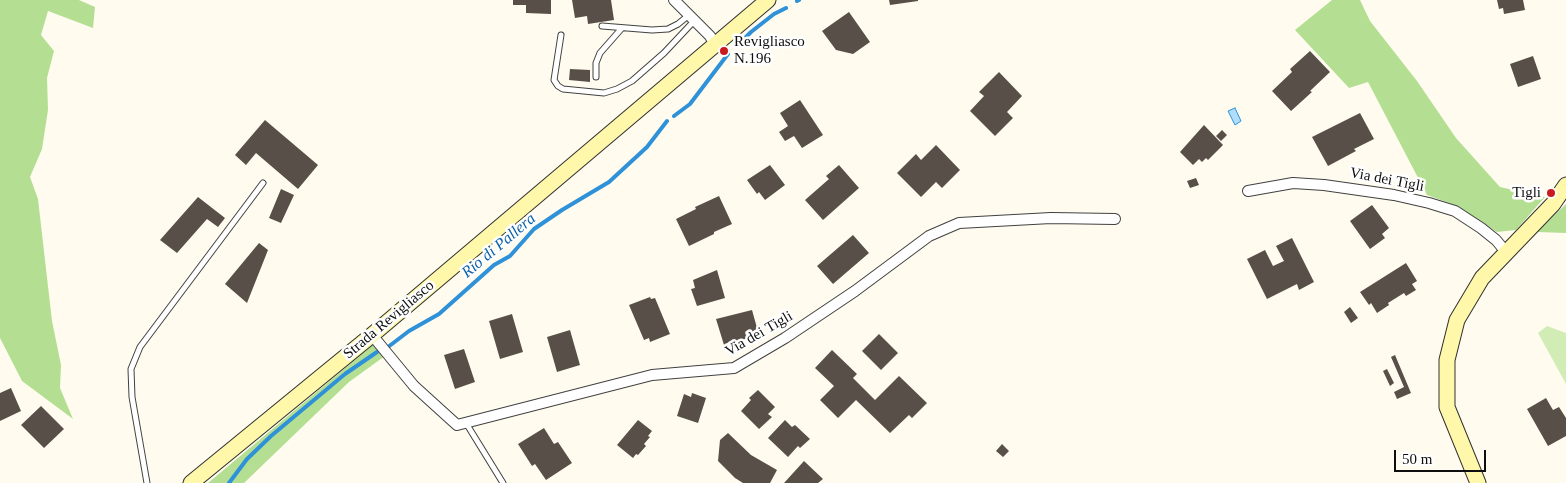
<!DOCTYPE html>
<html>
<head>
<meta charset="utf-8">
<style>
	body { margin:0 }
	#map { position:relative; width:1566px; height:483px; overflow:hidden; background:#fffcef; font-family:"Times New Roman",serif }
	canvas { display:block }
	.scale { position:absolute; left:1394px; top:450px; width:92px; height:22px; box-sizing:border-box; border:2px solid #0e0e0e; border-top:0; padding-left:6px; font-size:15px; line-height:18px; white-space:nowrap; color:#0e0e0e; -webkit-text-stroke:4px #fff; paint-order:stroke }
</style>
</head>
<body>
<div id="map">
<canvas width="1566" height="483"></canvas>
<div class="scale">50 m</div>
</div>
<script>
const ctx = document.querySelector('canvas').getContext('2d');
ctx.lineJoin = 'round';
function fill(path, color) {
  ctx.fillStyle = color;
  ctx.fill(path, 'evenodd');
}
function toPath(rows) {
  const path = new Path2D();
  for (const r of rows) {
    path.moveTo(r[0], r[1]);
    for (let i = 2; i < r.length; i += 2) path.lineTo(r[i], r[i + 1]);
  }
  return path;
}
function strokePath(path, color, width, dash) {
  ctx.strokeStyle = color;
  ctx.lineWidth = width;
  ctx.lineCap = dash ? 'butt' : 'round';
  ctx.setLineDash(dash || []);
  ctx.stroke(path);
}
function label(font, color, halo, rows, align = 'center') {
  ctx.font = font + ' "Times New Roman",serif';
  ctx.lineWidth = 5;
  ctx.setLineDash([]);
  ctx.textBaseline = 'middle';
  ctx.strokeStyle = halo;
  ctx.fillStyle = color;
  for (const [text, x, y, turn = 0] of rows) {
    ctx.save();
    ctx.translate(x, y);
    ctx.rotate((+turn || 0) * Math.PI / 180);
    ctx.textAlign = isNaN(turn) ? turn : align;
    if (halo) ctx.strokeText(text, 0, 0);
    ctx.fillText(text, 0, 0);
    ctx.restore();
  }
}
fill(toPath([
	[1547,326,1566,333,1566,384,1538,333]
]), '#d1edb5');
fill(toPath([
	[0,0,79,0,95,7,93,28,48,11,41,35,54,51,47,78,48,110,42,149,30,177,38,199,52,321,61,365,60,388,73,419,22,381,0,338],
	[1332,0,1360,0,1370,21,1417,81,1456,138,1500,187,1545,197,1516,230,1497,232,1455,205,1427,195,1368,82,1349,88,1295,30],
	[1566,204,1566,233,1537,232],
	[375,343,385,356,349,382,244,483,208,483]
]), '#b4df93');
const water = toPath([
	[1235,108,1241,121,1235,125,1228,111,1235,108]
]);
fill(water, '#afddfb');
strokePath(water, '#2f92d9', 1);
strokePath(toPath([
	[797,1,799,0],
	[737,46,751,32,774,14,786,8],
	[674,116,690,104,728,54],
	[388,347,409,331,439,314,494,265,510,256,534,229,562,210,609,182,647,147,667,121],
	[229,483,247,459,271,436,345,374,377,352]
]), '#2f92d9', 4);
fill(toPath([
	[513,0,551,0,551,14,526,13,526,5,513,5],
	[572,0,611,0,614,20,588,24,587,16,575,18],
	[889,0,918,0,918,1,890,5],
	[1497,0,1523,0,1525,10,1504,14,1503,8,1499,9],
	[849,12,870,42,853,54,836,50,822,31],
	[1310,51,1330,72,1310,91,1312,92,1291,111,1272,91,1292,72,1290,69],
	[1533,56,1541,79,1518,87,1510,64],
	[570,69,590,70,590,82,569,80],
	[999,72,1022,96,1007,112,1013,118,995,136,970,111,984,96,979,92],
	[800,100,823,135,802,148,794,136,785,141,779,132,788,126,780,113],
	[1360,113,1374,139,1354,149,1356,151,1328,166,1312,137],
	[265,120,318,165,298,189,256,153,246,165,235,155],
	[1204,125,1223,145,1208,160,1206,158,1202,162,1199,159,1193,165,1180,152],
	[1222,130,1227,135,1221,141,1216,136],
	[936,145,960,170,942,188,936,182,921,197,897,173,916,154,921,160],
	[770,165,785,185,765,200,759,192,757,194,747,180],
	[839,165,859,188,823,220,805,200,829,179,826,176],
	[1196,178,1199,185,1190,188,1187,181],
	[281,189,294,195,281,223,269,218],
	[719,196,732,224,714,232,714,234,689,246,676,219,696,209,695,207],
	[198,197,225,218,218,227,207,219,177,253,160,240],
	[1372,205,1389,228,1382,234,1385,238,1370,249,1350,221],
	[853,235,869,253,833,284,817,266],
	[1292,238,1314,282,1299,290,1297,284,1267,299,1247,259,1265,250,1273,266,1284,261,1276,246],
	[259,243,268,250,247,303,225,284],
	[1406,263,1417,281,1412,284,1416,290,1406,296,1404,293,1388,303,1389,305,1377,313,1371,303,1369,305,1360,292],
	[717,270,725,298,697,306,691,289,695,288,693,280],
	[650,297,651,299,655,298,670,334,650,342,649,338,644,340,629,305],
	[1350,307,1358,318,1351,323,1344,312],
	[752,310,759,335,724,345,716,319],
	[512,314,523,352,500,359,489,321],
	[570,330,580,365,557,372,547,337],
	[879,334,898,353,881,370,862,351],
	[464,349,475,382,455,389,444,355],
	[832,350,857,374,853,378,875,400,899,376,927,403,912,418,909,415,890,433,856,400,838,418,820,400,834,386,815,368],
	[1395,355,1411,393,1397,399,1394,392,1404,387,1391,357],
	[1387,369,1394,383,1390,386,1383,371],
	[11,388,21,411,0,421,0,393],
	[758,390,775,407,768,414,772,417,759,429,741,411,751,400,749,398],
	[692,393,706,398,698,423,677,416,684,394,691,397],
	[1546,398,1553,410,1559,407,1566,418,1566,436,1548,446,1527,409],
	[41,406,64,429,44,448,21,425],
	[638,420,652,431,648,436,650,437,644,444,646,446,638,455,636,454,633,458,617,445],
	[785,420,792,427,795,425,810,439,800,448,798,446,788,457,768,438],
	[544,428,554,444,558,442,572,463,546,480,535,464,532,466,518,444],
	[728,433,751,455,777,470,770,483,743,483,735,478,718,461,720,440],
	[1002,444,1009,451,1003,457,996,451],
	[804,461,823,479,818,483,784,483]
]), '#584f49');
const lane = toPath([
	[602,26,652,30,668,29,678,24,689,15],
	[561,35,554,80,558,86,563,89,604,93,617,89,632,81,664,53,695,20],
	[596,77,596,63,600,53,622,28],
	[466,423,503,483],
	[147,483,132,397,131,369,140,347,263,183]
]);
const street = toPath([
	[674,0,710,36,715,45],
	[1248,191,1293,183,1324,185,1394,195,1429,203,1455,211,1481,228,1496,240,1506,252],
	[372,335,414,386,457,425,652,375,734,368,785,338,855,291,929,236,959,223,1051,218,1115,219]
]);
const secondary = toPath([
	[191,483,372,335,768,0],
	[1478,483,1447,407,1447,360,1457,320,1482,278,1553,204,1566,185]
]);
strokePath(lane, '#414141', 7);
strokePath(street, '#414141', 12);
strokePath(secondary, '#303030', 17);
strokePath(lane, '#fff', 5);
strokePath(street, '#fff', 10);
strokePath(secondary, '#fff7aa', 15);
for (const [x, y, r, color] of [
	[724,51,5,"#ca1a1f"],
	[1551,193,5,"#ca1a1f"]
]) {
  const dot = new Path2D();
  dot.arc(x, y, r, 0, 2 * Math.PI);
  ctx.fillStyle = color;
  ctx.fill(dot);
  strokePath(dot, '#fff', 2);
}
label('15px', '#0e0e0e', '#fff', [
	["Revigliasco",734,42],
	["N.196",734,59],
	["Tigli",1541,193,"right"]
], 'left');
label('15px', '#0e0e0e', '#fff', [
	["Via dei Tigli",1387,180,11],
	["Strada Revigliasco",389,320,-40],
	["Via dei Tigli",759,334,-30]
]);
label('italic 16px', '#0c62ab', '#fff', [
	["Rio di Pallera",499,246,-40]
]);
</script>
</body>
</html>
